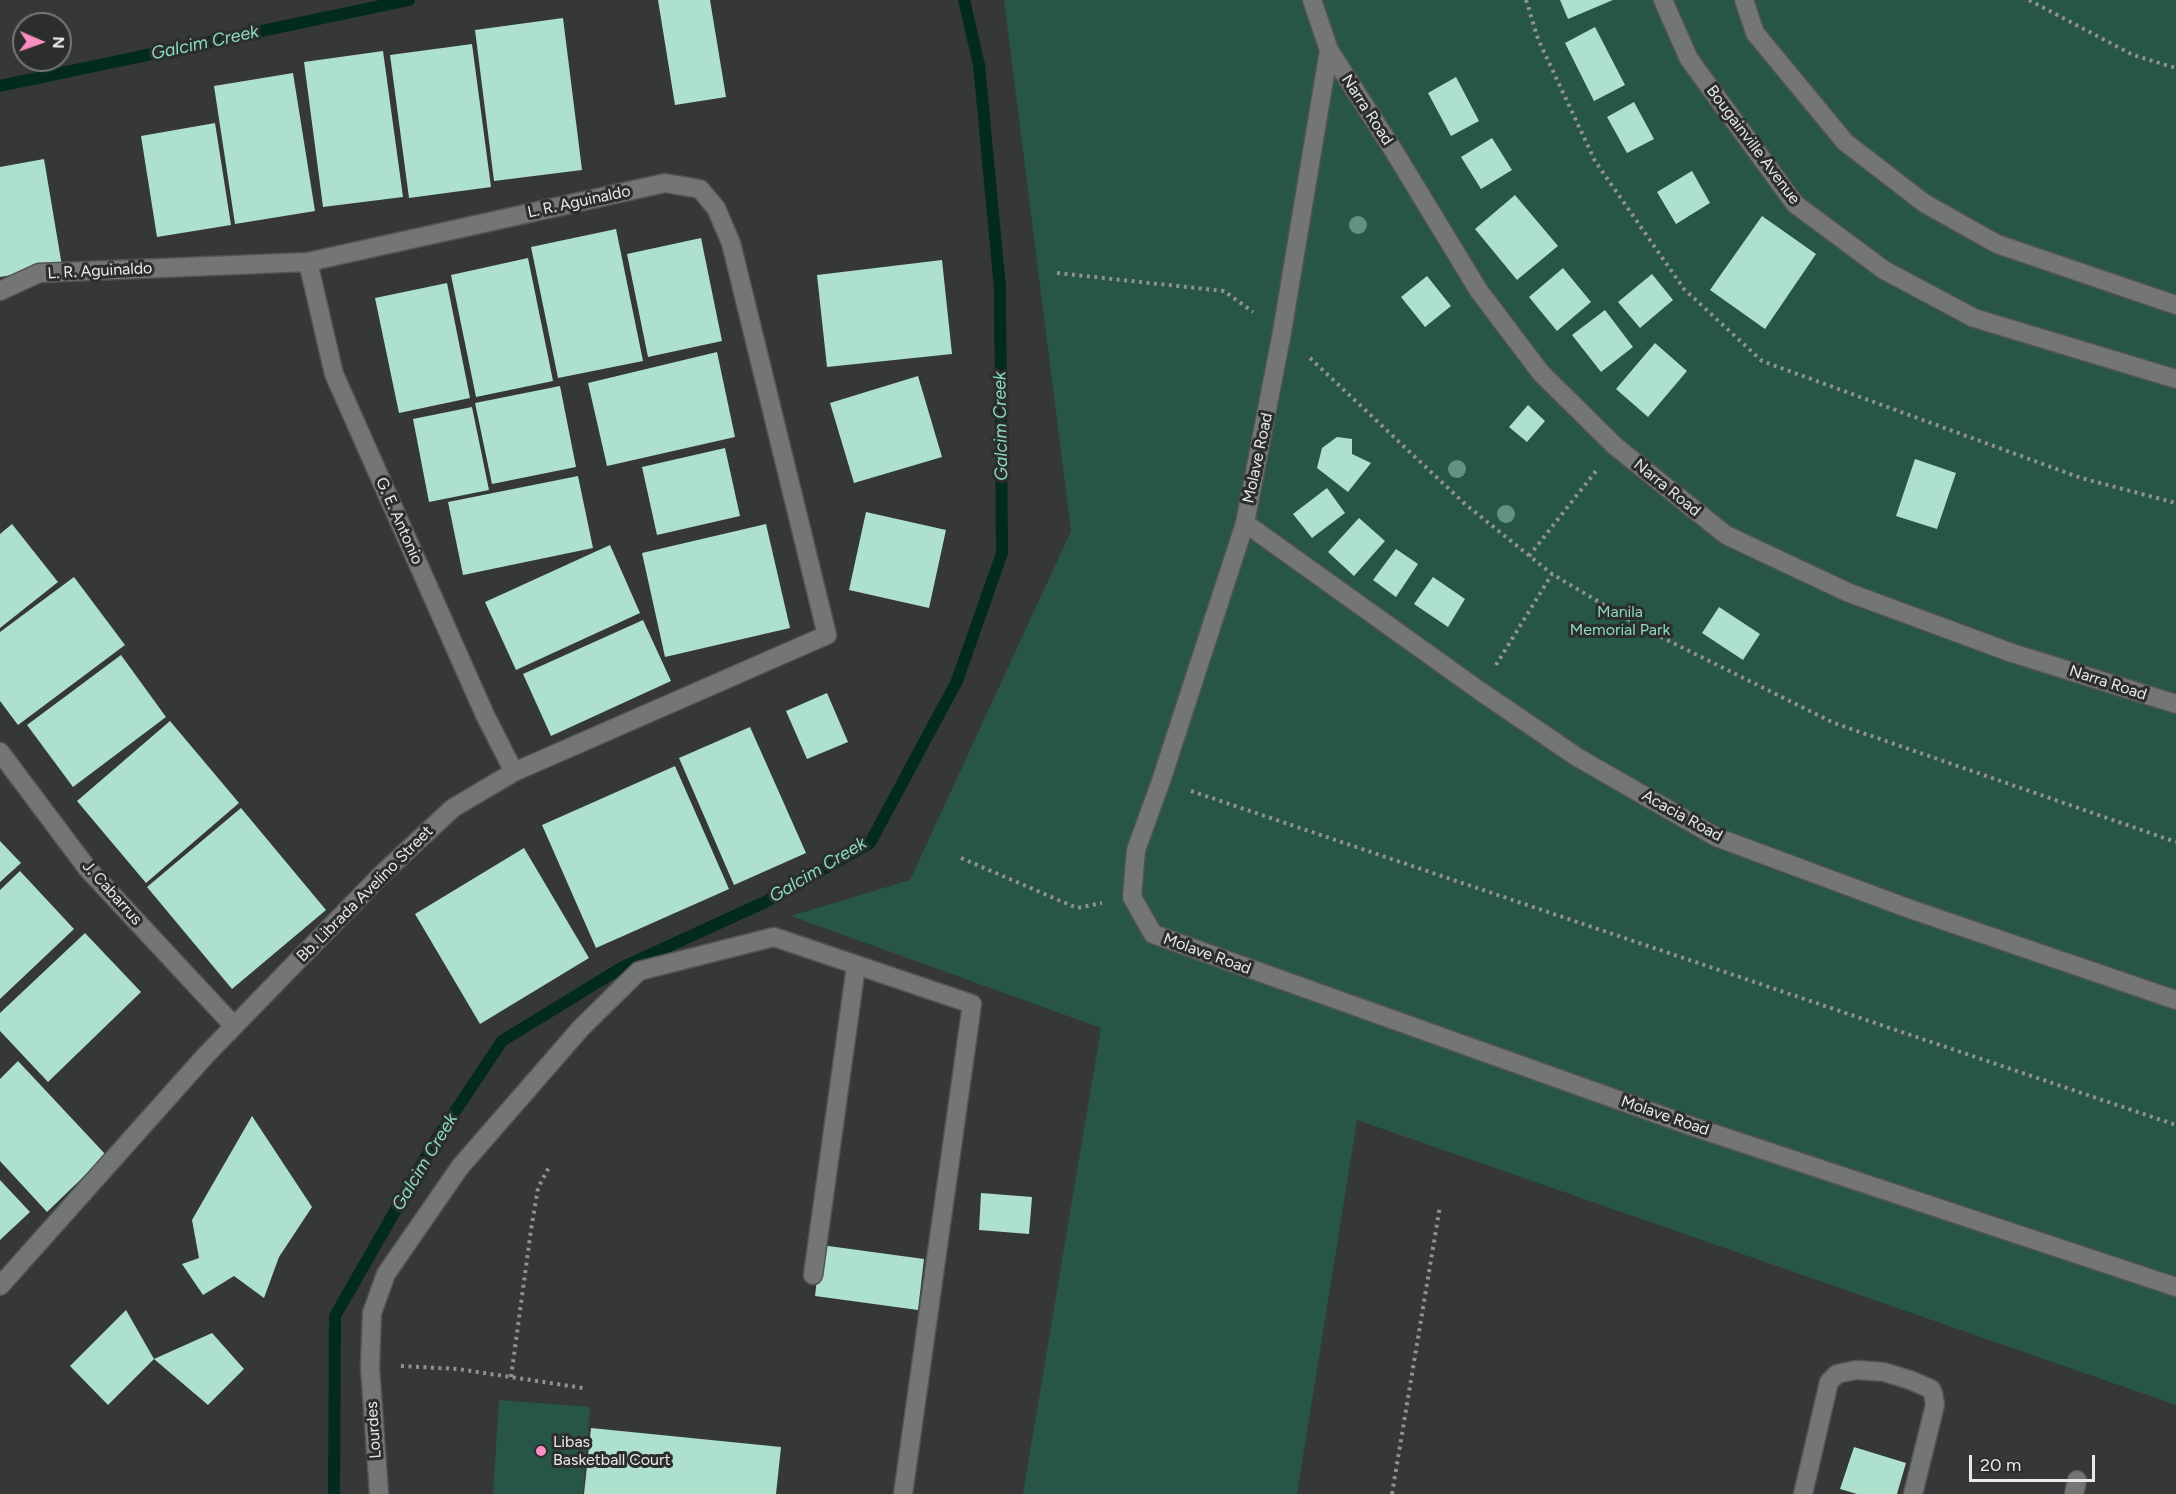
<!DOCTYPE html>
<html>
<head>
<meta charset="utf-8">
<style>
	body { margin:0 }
	#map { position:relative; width:2176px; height:1494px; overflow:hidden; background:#353837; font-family:Figtree,sans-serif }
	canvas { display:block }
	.north { position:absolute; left:12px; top:12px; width:60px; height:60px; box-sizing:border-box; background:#2b2e2c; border:2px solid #777978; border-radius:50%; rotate:92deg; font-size:16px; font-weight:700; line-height:24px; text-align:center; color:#e8eae9 }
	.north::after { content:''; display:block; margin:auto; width:21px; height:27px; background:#fb8fc4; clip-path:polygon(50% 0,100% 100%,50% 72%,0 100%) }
	.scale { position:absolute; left:1969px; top:1455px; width:126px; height:27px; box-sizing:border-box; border:3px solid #e8eae9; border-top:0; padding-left:8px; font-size:18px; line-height:21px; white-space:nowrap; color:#e8eae9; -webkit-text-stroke:4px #2b2e2c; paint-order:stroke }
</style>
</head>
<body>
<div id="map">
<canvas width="2176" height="1494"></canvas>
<div class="north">N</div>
<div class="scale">20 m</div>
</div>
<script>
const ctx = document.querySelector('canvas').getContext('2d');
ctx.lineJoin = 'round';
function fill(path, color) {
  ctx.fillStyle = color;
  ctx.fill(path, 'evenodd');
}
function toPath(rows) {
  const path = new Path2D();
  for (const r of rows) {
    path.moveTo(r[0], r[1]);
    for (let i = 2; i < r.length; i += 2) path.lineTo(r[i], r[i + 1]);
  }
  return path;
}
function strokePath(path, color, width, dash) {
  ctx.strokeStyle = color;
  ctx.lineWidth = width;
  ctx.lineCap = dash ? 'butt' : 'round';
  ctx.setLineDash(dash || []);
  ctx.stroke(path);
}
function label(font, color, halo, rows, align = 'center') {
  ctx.font = font + ' Figtree,sans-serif';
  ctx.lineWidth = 6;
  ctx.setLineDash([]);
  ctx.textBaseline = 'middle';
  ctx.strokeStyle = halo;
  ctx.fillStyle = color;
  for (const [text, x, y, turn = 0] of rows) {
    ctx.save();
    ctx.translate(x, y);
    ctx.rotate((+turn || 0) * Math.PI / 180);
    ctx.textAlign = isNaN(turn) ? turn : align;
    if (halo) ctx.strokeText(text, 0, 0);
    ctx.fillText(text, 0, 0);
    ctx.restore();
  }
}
fill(toPath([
	[1004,0,2176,0,2176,1405,1357,1120,1297,1494,1023,1494,1101,1028,791,916,910,880,1071,531],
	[499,1400,590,1407,583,1494,493,1494]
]), '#275547');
strokePath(toPath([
	[0,86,409,0],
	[334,1494,335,1316,434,1143,502,1041,621,968,765,902,870,843,957,681,1002,553,1000,288,979,65,964,0]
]), '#032a1f', 12);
fill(toPath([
	[658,0,710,0,726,97,675,105],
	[1560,0,1613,0,1568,19],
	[563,18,582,170,494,181,475,30],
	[1595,27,1625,85,1594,101,1565,43],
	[472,44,491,187,409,198,390,55],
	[383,51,403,197,323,207,304,62],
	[293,73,315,211,235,224,214,86],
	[1456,77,1479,121,1451,136,1428,93],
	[1634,102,1654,139,1627,153,1607,117],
	[215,123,231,225,157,237,141,136],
	[1492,138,1512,170,1481,189,1461,157],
	[44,159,62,266,0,277,0,167],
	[1692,171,1710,203,1676,224,1657,192],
	[1515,195,1558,246,1517,280,1475,229],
	[1762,216,1816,254,1765,329,1710,290],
	[616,229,643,361,558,378,531,247],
	[701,238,722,341,648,357,627,254],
	[528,258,553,381,476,397,451,275],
	[942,260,952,354,827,367,817,275],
	[1563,268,1591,302,1557,331,1529,297],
	[1652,274,1673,300,1640,328,1618,302],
	[1427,276,1451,306,1425,327,1401,297],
	[447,283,470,398,399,413,375,298],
	[1605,310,1633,347,1601,372,1572,335],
	[1655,343,1687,371,1648,417,1616,389],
	[717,352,735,437,607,466,588,383],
	[918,376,942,457,854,483,830,403],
	[560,386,576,467,492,484,475,403],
	[1528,405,1545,421,1527,442,1509,427],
	[472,407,489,490,429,502,413,419],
	[1337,437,1352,439,1352,454,1371,463,1348,492,1317,468,1322,448],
	[725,448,740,516,657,535,642,467],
	[1915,459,1956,473,1937,529,1896,516],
	[578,476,593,548,463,575,448,502],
	[1327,488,1345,513,1312,538,1293,514],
	[866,512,946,530,929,608,849,590],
	[1359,518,1385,541,1354,576,1328,552],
	[12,524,58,582,0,628,0,534],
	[766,524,790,628,665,657,642,553],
	[610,545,640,613,516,670,485,602],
	[1396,549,1418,564,1396,597,1373,580],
	[74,577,125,645,18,725,0,701,0,632],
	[1433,577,1465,599,1448,627,1414,604],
	[1719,607,1760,634,1743,660,1702,633],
	[643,620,671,681,551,736,523,674],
	[121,655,166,717,73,787,27,725],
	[827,693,848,742,807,759,786,711],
	[170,721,239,803,146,883,77,801],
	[750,727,806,853,734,885,679,758],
	[675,766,729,889,596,948,542,825],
	[241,808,326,910,232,989,147,887],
	[0,841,21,863,0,882],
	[524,848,589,958,480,1024,415,914],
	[20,871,74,929,0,999,0,890],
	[85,933,141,992,48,1082,0,1031,0,1013],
	[18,1061,106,1155,47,1212,0,1161,0,1079],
	[252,1116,312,1207,279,1257,264,1298,234,1276,203,1295,182,1264,199,1258,192,1220],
	[0,1180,30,1212,0,1240],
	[981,1193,1032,1197,1029,1234,979,1230],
	[821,1245,924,1259,918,1310,815,1296],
	[126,1310,154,1359,108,1405,70,1366],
	[212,1333,244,1369,208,1405,154,1359],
	[591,1428,781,1447,776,1494,584,1494],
	[1854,1447,1906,1463,1897,1494,1857,1494,1840,1489]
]), '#ade0cd');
const service = toPath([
	[1312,0,1329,50,1282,332,1245,523,1161,781,1136,850,1132,897,1153,934,1691,1126,2176,1287],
	[1329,50,1392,148,1479,291,1541,373,1615,446,1726,535,1847,592,2012,653,2176,704],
	[1245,523,1480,691,1577,757,1716,837,1910,909,2176,1000],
	[2074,1494,2077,1480]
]);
const pedestrian = toPath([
	[813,1275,856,966],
	[370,1367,372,1313,386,1274,460,1167,581,1028,639,971,774,937,972,1004,903,1494]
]);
const minor = toPath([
	[1663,0,1689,59,1795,204,1884,270,1974,318,2176,379],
	[1744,0,1755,33,1845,142,1924,203,1997,244,2176,305],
	[308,262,334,374,485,715,514,772],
	[0,291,39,273,308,262,665,183,700,189,716,208,731,243,827,635,514,772,453,808,382,874,206,1055,0,1286],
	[0,752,87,868,234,1026],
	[370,1367,379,1494],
	[1803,1494,1829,1382,1837,1374,1856,1370,1884,1372,1910,1380,1931,1389,1933,1393,1935,1405,1913,1494]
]);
strokePath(service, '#515453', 21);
strokePath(pedestrian, '#515453', 21);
strokePath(minor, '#515453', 21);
strokePath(toPath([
	[1526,0,1538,39,1595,161,1684,289,1762,361,2081,478,2176,503],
	[2029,0,2133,55,2176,68],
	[1057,273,1224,291,1253,312],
	[1310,358,1465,504,1552,574,1641,627,1834,723,2176,842],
	[1529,556,1596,471],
	[1496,665,1552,574],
	[1191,791,2176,1125],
	[961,858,1077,908,1102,903],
	[401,1366,458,1369,583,1388],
	[511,1377,531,1230,538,1188,549,1167],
	[1392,1494,1440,1206]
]), '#909291', 4, [3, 4.5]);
strokePath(service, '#737675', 18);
strokePath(pedestrian, '#737675', 18);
strokePath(minor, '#737675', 18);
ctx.fillStyle = '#649282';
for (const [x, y] of [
	[1358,225],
	[1457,469],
	[1506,514]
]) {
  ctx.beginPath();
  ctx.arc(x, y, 9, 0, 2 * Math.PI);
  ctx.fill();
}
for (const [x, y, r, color] of [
	[541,1451,6,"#fb8fc4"]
]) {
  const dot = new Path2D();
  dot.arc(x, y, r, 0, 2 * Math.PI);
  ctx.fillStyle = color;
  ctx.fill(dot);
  strokePath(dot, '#2b2e2c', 2);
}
label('16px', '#e8eae9', '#2b2e2c', [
	["Narra Road",1367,110,57],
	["Bougainville Avenue",1753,145,53],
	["L. R. Aguinaldo",579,202,-12],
	["L. R. Aguinaldo",100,271,-3],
	["Molave Road",1258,458,-78],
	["Narra Road",1667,488,39],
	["G. E. Antonio",399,521,66],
	["Narra Road",2108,683,18],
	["Acacia Road",1682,816,29],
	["J. Cabarrus",112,893,48],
	["Bb. Librada Avelino Street",365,894,-45],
	["Molave Road",1207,954,20],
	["Molave Road",1665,1116,19],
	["Lourdes",374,1430,-94]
]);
label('16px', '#8bdcc0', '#2b2e2c', [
	["Manila",1620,612],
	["Memorial Park",1620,630]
]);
label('16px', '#e8eae9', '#2b2e2c', [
	["Libas",553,1442],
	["Basketball Court",553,1460]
], 'left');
label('italic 18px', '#8adbc0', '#2b2e2c', [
	["Galcim Creek",205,43,-12],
	["Galcim Creek",1001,426,-91],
	["Galcim Creek",818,870,-31],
	["Galcim Creek",425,1162,-59]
]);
</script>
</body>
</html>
